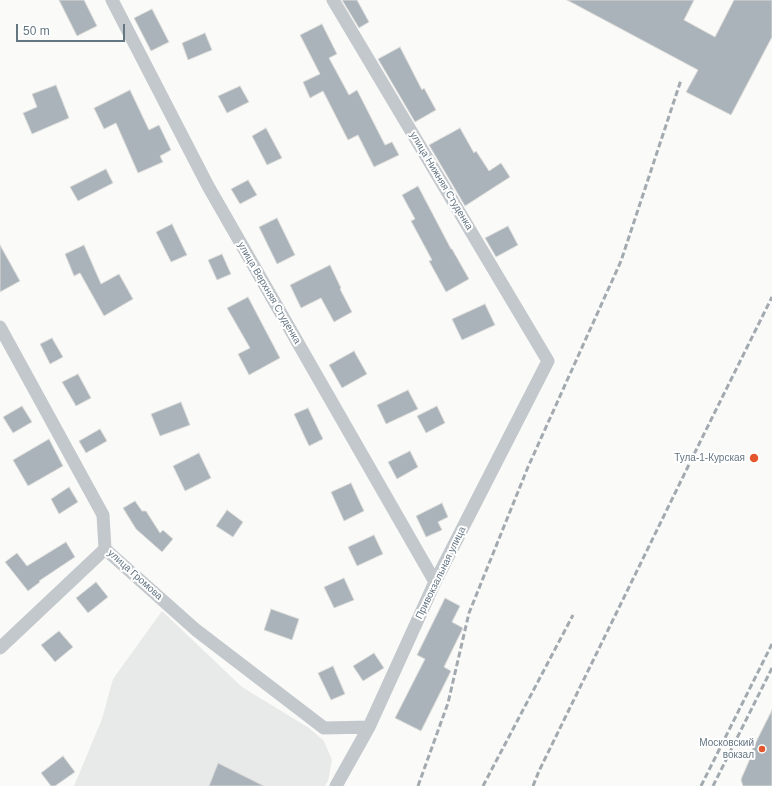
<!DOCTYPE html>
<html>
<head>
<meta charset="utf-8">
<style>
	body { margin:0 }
	#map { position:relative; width:772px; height:786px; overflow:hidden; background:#fafaf8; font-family:Helvetica,sans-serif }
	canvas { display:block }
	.scale { position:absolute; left:16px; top:24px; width:109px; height:18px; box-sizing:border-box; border:2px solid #657683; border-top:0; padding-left:5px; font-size:12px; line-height:14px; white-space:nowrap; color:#657683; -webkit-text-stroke:3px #fff; paint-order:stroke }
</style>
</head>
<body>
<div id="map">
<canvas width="772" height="786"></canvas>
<div class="scale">50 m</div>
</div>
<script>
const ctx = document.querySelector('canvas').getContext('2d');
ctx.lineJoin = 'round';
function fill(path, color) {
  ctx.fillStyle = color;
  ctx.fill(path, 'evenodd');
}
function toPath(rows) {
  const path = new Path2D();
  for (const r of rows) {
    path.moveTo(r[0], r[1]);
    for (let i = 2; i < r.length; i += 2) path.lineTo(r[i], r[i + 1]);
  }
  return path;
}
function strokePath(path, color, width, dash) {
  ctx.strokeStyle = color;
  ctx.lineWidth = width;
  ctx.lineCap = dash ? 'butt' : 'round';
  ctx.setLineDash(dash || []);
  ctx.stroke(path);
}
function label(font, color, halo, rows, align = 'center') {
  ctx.font = font + ' Helvetica,sans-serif';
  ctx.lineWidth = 4;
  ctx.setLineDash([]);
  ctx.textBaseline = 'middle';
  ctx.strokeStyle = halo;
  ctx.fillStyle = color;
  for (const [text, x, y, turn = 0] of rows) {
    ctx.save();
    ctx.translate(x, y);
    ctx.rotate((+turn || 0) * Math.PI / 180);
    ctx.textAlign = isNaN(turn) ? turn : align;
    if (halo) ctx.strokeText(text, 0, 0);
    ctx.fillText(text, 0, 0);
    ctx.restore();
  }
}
fill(toPath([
	[162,611,242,687,309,728,324,741,332,760,328,781,325,786,74,786,102,719,113,679]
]), '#e8e9e9');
const building = toPath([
	[59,0,84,0,97,26,77,36,59,0],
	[342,0,357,0,369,22,359,28,342,0],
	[567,0,694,0,684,20,715,37,734,0,772,0,772,37,731,115,686,92,698,70,567,0],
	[152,9,169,42,151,51,134,18,152,9],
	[322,24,337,54,329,58,349,95,357,90,385,145,392,142,399,155,374,167,358,135,348,140,323,91,310,98,303,82,320,74,300,35,322,24],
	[205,33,212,50,188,60,182,43,205,33],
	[400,47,422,90,424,88,436,110,415,122,378,59,400,47],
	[56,85,69,118,32,134,23,113,37,107,32,94,56,85],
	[240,86,249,102,227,113,218,96,240,86],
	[130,90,149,130,159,125,171,150,160,156,163,162,138,173,116,123,104,129,94,108,130,90],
	[266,128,282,158,267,165,252,136,266,128],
	[460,128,474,153,476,151,489,171,501,163,510,177,465,206,429,145,460,128],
	[106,169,113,183,78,201,70,187,106,169],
	[248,180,257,195,240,204,231,189,248,180],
	[418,186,451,249,452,249,469,279,446,292,429,261,432,260,411,221,415,219,402,195,418,186],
	[277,218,295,255,277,264,259,227,277,218],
	[172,224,187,255,171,262,156,232,172,224],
	[508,226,518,245,496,257,485,238,508,226],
	[0,245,20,281,0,292,0,245],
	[84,245,101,284,119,274,133,299,104,316,80,273,74,276,65,254,84,245],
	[222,254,231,274,217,280,208,260,222,254],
	[330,265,341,288,340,289,352,312,334,322,321,298,301,308,290,285,330,265],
	[248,297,280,358,249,375,238,354,250,348,227,308,248,297],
	[485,304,495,325,462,340,452,319,485,304],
	[52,338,63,357,50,364,40,344,52,338],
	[354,351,367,374,342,388,329,365,354,351],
	[78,374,91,398,76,406,62,382,78,374],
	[408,390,418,409,386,424,377,405,408,390],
	[181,402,190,425,160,436,151,414,181,402],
	[22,406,32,422,13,433,3,417,22,406],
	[437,406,445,423,426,433,417,416,437,406],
	[308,408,323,439,309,446,294,414,308,408],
	[100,429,107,441,86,453,79,441,100,429],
	[49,439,63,466,28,486,13,460,49,439],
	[410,451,418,467,397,479,388,462,410,451],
	[199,453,211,478,185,491,173,466,199,453],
	[351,483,364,511,344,521,331,492,351,483],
	[69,487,78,502,59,514,51,499,69,487],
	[135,501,142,511,146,511,160,533,163,530,173,539,162,552,136,529,123,508,135,501],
	[442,503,448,517,438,522,442,530,426,537,416,516,442,503],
	[227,510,243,522,233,537,216,526,227,510],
	[374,535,383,554,357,566,348,547,374,535],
	[66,542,75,557,39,581,40,582,28,591,5,562,17,553,27,566,66,542],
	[344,578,354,600,334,608,324,587,344,578],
	[96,582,108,597,88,613,76,598,96,582],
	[445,598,460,606,452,622,463,628,444,667,451,671,421,731,395,718,425,659,417,655,445,598],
	[271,609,299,619,292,640,264,630,271,609],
	[59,631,73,647,55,662,41,645,59,631],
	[374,653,384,668,363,681,353,666,374,653],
	[333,666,345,694,331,700,318,673,333,666],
	[772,710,772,786,743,786,741,780,742,777,746,768,751,756,750,754,772,710],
	[63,756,75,772,55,786,51,786,41,773,63,756],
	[218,763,264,786,209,786,218,763]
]);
fill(building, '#aab3b9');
strokePath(building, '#dcdcda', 1);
strokePath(toPath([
	[112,0,208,186,435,582],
	[333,0,548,361,435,582,369,727,336,786],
	[0,327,103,515,105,549,196,630,324,728,369,727],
	[0,648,105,549]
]), '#c3c8cc', 13);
strokePath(toPath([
	[418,786,448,703,469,613,528,467,621,261,681,80],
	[483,786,573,615],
	[533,786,539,771,702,438,772,297],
	[701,786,772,644],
	[713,786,772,668]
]), '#a2aab0', 3, [6, 3]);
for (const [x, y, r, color] of [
	[754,458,5,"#e4572e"],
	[762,749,4,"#e4572e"]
]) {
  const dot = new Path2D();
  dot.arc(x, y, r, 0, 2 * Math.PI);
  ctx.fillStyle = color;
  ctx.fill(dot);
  strokePath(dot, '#fff', 1.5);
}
label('10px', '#657683', '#fff', [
	["улица Нижняя Cтуденкa",441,181,59],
	["улица Верхняя Cтуденка",269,293,60],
	["Привокзальная улица",441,573,-64],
	["улица Громова",135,575,42]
]);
label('10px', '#657683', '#fff', [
	["Тула-1-Курская",745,458],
	["Московский",754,743],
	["вокзал",754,755]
], 'right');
</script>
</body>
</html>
